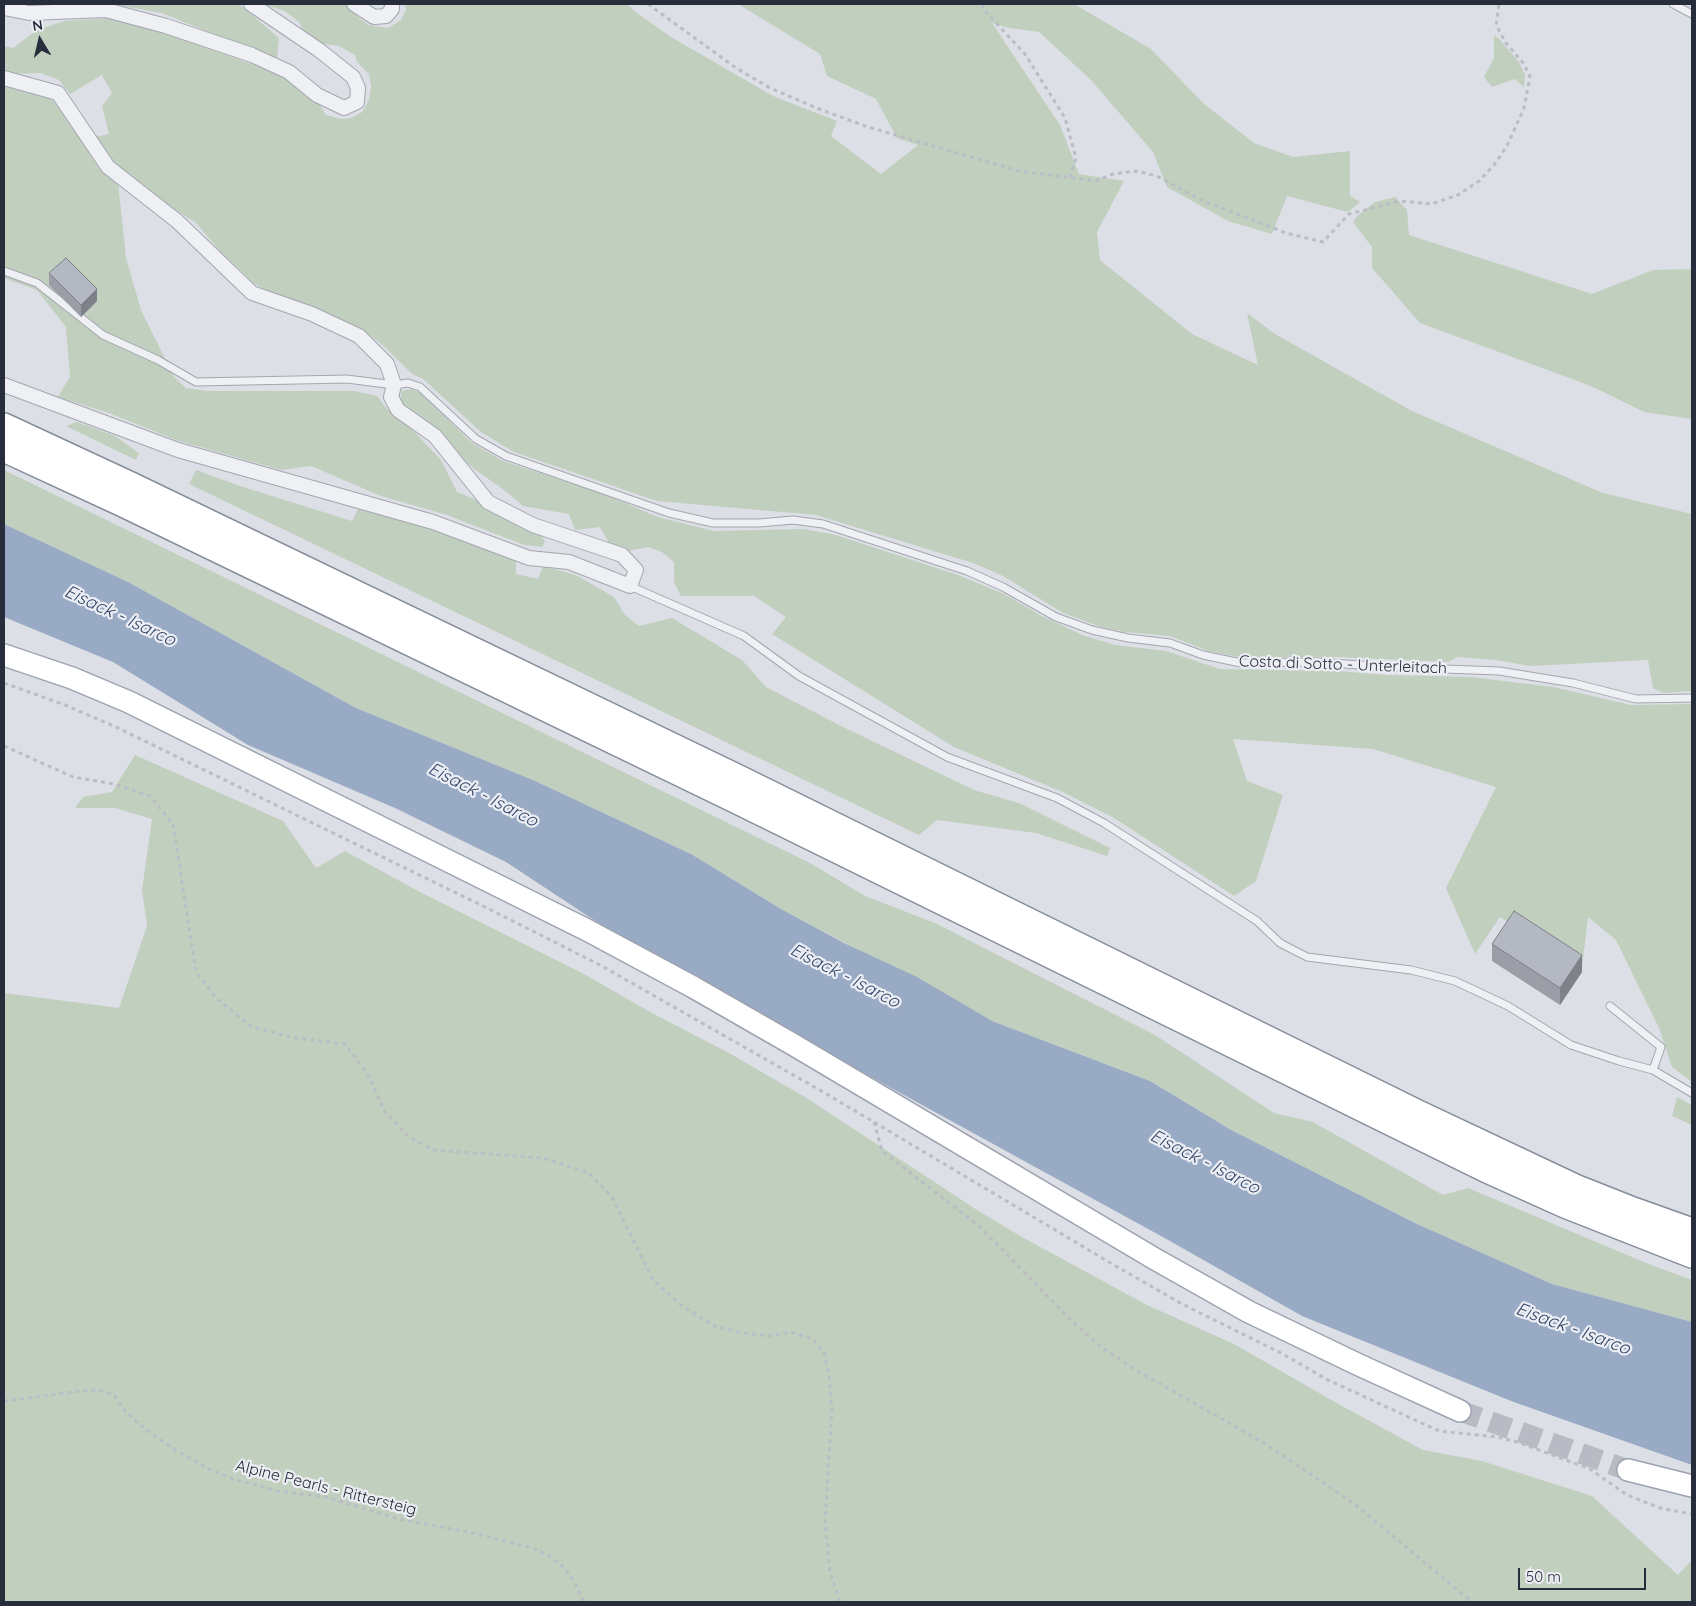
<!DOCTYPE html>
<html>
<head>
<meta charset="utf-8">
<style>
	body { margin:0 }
	#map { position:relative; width:1696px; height:1606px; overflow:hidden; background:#dddfe6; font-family:Quicksand,sans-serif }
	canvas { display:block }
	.frame { position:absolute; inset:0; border:5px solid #272d3b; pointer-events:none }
	.north { position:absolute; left:15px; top:15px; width:50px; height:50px; -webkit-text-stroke:4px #eceef4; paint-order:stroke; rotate:351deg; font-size:14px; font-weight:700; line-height:20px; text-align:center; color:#272d3b }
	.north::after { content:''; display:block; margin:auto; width:18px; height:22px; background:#272d3b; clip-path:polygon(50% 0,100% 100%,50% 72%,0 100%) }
	.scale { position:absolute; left:1518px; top:1568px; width:128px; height:22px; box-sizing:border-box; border:2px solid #272d3b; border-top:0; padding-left:6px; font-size:15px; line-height:18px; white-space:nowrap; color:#272d3b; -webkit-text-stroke:4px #eceef4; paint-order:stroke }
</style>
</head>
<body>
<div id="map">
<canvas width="1696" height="1606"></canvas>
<div class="frame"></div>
<div class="north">N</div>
<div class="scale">50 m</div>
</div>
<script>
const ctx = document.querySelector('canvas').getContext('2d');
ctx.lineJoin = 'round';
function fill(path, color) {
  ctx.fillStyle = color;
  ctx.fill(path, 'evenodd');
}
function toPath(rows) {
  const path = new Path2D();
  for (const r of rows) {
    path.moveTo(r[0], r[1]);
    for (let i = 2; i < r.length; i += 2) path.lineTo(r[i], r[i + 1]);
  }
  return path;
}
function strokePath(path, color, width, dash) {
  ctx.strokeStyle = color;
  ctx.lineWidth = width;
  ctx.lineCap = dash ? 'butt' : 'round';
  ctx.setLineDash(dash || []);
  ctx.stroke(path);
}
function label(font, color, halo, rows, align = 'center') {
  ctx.font = font + ' Quicksand,sans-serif';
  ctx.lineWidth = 4.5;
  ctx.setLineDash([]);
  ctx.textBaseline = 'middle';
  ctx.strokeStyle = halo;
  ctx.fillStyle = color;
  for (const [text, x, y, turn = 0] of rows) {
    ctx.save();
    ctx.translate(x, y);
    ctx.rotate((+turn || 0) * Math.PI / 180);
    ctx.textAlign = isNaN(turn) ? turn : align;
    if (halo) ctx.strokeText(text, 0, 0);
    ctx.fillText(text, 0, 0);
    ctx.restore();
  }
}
fill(toPath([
	[64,4,239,4,279,38,277,58,247,48,162,13,117,5,89,6],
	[262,4,344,4,347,5,358,17,368,25,388,28,401,20,406,10,405,4,628,4,634,11,671,37,773,96,837,121,831,136,881,174,918,145,897,138,876,99,827,76,820,54,738,4,1074,4,1151,49,1203,103,1254,143,1293,157,1350,151,1350,196,1360,202,1348,212,1287,196,1272,234,1228,221,1167,187,1153,152,1091,80,1039,32,1009,28,992,23,1060,125,1079,174,1124,181,1097,232,1100,260,1192,334,1258,365,1247,313,1275,334,1412,411,1603,493,1692,514,1692,691,1663,693,1653,688,1648,660,1530,666,1496,660,1458,657,1448,662,1338,657,1243,658,1208,651,1170,636,1125,632,1101,627,1063,613,1003,576,973,563,816,515,657,501,514,452,481,432,423,379,412,374,386,348,361,328,325,313,279,296,255,284,220,251,196,223,154,196,109,163,94,137,109,134,102,106,112,93,102,75,70,94,59,80,41,73,11,74,4,71,4,46,13,48,37,30,64,21,110,18,164,32,290,78,315,97,326,115,340,119,351,118,362,112,369,100,371,87,369,74,357,62,355,55,339,46,324,44,305,34,299,22,285,11],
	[1494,35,1501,41,1519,62,1525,75,1524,87,1515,79,1492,87,1484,77,1494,58],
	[4,85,35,93,52,100,63,112,100,170,118,182,126,258,141,310,174,377,186,388,207,391,354,391,377,396,387,409,409,426,441,460,457,492,481,502,540,533,545,542,542,547,524,545,447,515,381,496,311,466,281,470,176,440,109,413,58,397,70,377,66,327,37,290,4,278],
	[1395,197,1407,210,1409,235,1592,294,1653,270,1692,269,1692,419,1644,412,1591,386,1420,323,1372,268,1372,247,1353,222,1357,216,1375,202],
	[411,389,421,393,472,443,503,461,601,493,658,517,714,531,804,529,836,535,958,575,1004,594,1042,616,1082,635,1115,645,1166,651,1220,669,1338,671,1387,675,1471,677,1553,687,1631,705,1692,704,1692,1082,1672,1067,1659,1028,1616,940,1588,917,1582,968,1500,917,1475,954,1446,888,1496,787,1373,749,1233,739,1247,781,1283,795,1256,881,1234,896,1114,818,1065,793,954,747,772,634,786,617,754,596,681,596,674,582,674,562,662,552,648,547,629,551,610,545,600,527,575,530,569,514,523,506,508,493,469,465,448,442,401,404,401,391],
	[77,422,115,436,139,453,136,460,66,426],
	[4,470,810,863,865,896,935,923,1155,1035,1274,1113,1313,1122,1443,1195,1468,1188,1651,1265,1692,1280,1692,1322,1552,1284,1417,1224,1233,1131,1150,1081,992,1021,781,909,691,854,533,780,356,708,128,582,4,524],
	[196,470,240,486,352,521,358,509,406,520,516,560,516,574,538,579,543,566,576,575,614,597,625,615,639,626,672,618,742,660,766,687,841,726,974,790,1019,803,1110,848,1107,856,1036,833,937,820,919,835,189,484],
	[135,755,283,821,316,868,345,851,418,891,584,974,650,1012,729,1053,805,1097,977,1210,1022,1237,1147,1305,1234,1344,1342,1406,1423,1450,1482,1461,1592,1496,1678,1575,1692,1560,1692,1602,4,1602,4,993,119,1008,147,926,142,890,152,819,115,808,75,808,83,797,112,792],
	[1677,1097,1692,1105,1692,1125,1672,1116]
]), '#c1cfbe');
fill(toPath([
	[4,524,128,582,356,708,533,780,691,854,781,909,844,943,917,977,992,1021,1150,1081,1233,1131,1417,1224,1552,1284,1692,1322,1692,1465,1511,1401,1302,1316,1170,1241,811,1044,609,930,506,862,395,808,248,745,113,662,4,617]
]), '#99aac4');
strokePath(toPath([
	[1460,1411,1628,1470]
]), '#b9bbc4', 21, [21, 11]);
const lane = toPath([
	[1673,4,1692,14],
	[4,271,37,283,103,335,158,360,196,382,347,379,394,385,408,383,420,387,476,439,506,456,669,513,713,523,759,523,793,520,823,524,967,571,1003,587,1056,617,1092,630,1128,638,1170,643,1203,655,1241,663,1316,662,1390,667,1499,671,1573,683,1636,699,1692,698],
	[630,586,744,636,799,676,947,757,1057,798,1104,823,1257,921,1280,943,1307,957,1411,970,1455,981,1508,1006,1571,1045,1619,1061,1653,1070,1692,1093],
	[1610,1006,1661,1047,1653,1070]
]);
const street = toPath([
	[354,4,374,17,386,16,392,9,392,4],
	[4,8,29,13,106,10,166,26,252,55,289,72,317,95,344,108,357,102,358,88,353,77,319,50,251,4],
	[4,78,58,93,108,167,177,221,252,293,312,314,359,336,387,364,394,385,391,397,398,410,435,436,488,502,533,525,622,555,636,570,630,586,569,562,529,558,433,522,178,450,4,385]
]);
const primary = toPath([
	[4,655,72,678,129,702,587,930,693,987,794,1045,1155,1259,1249,1312,1357,1364,1460,1411],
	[1628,1470,1692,1486]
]);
const highway = toPath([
	[4,426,131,485,741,779,1418,1113,1575,1187,1633,1210,1692,1231],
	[4,449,123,504,733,799,1485,1169,1565,1205,1692,1255]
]);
strokePath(lane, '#a3a6af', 9);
strokePath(street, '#a3a6af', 16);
strokePath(primary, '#9da3b0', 24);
strokePath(highway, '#858c9b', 28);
strokePath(toPath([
	[648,4,736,68,770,88,819,109,868,127,1019,171,1096,181,1113,174,1136,171,1157,176,1201,200,1286,233,1323,242,1349,214,1400,201,1431,204,1458,195,1479,181,1494,165,1507,146,1524,108,1530,77,1524,64,1506,43,1496,25,1499,4],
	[982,4,985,11,1025,54,1065,118,1076,158,1070,177],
	[4,683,65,705,116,727,487,908,600,965,825,1093,1114,1265,1182,1304,1281,1353,1326,1379,1439,1431,1497,1437,1517,1442,1590,1469,1627,1495,1660,1508,1692,1514],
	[4,746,73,777,114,784,150,796,173,824,196,972,216,998,252,1027,296,1038,345,1044,368,1075,385,1112,409,1137,433,1150,543,1158,589,1173,612,1197,653,1280,681,1305,714,1326,744,1333,769,1336,791,1332,813,1339,824,1352,829,1375,832,1409,825,1522,830,1572,840,1602],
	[874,1122,882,1151,979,1226,1072,1321,1101,1347,1136,1370,1264,1443,1352,1502,1472,1602],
	[4,1401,89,1390,102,1391,113,1394,127,1413,144,1428,172,1448,209,1469,233,1479,277,1491,326,1497,399,1519,478,1534,532,1548,548,1555,565,1568,576,1585,584,1602]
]), '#bbbdc4', 3, [4, 4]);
strokePath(lane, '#eff0f4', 7);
strokePath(street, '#eff0f4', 14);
strokePath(primary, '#fff', 21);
strokePath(highway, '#fff', 25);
fill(toPath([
	[49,273,97,301,81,317,49,285],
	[1492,944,1582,972,1560,1005,1492,961]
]), '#9b9ea7');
fill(toPath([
	[97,289,97,301,81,317,81,305],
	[1582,955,1582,972,1560,1005,1560,988]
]), '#7e8188');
const building = toPath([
	[66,258,97,289,81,305,49,273,66,258],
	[1514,911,1582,955,1560,988,1492,944,1514,911]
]);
fill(building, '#b4b8c2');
strokePath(building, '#7e8188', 1);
label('16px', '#272d3b', '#eceef4', [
	["Costa di Sotto - Unterleitach",1343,665,2],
	["Alpine Pearls - Rittersteig",326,1488,14]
]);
label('italic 18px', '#34486c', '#eceef4', [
	["Eisack - Isarco",120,616,25],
	["Eisack - Isarco",483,795,27],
	["Eisack - Isarco",845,976,27],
	["Eisack - Isarco",1205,1162,27],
	["Eisack - Isarco",1573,1329,20]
]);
</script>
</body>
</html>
